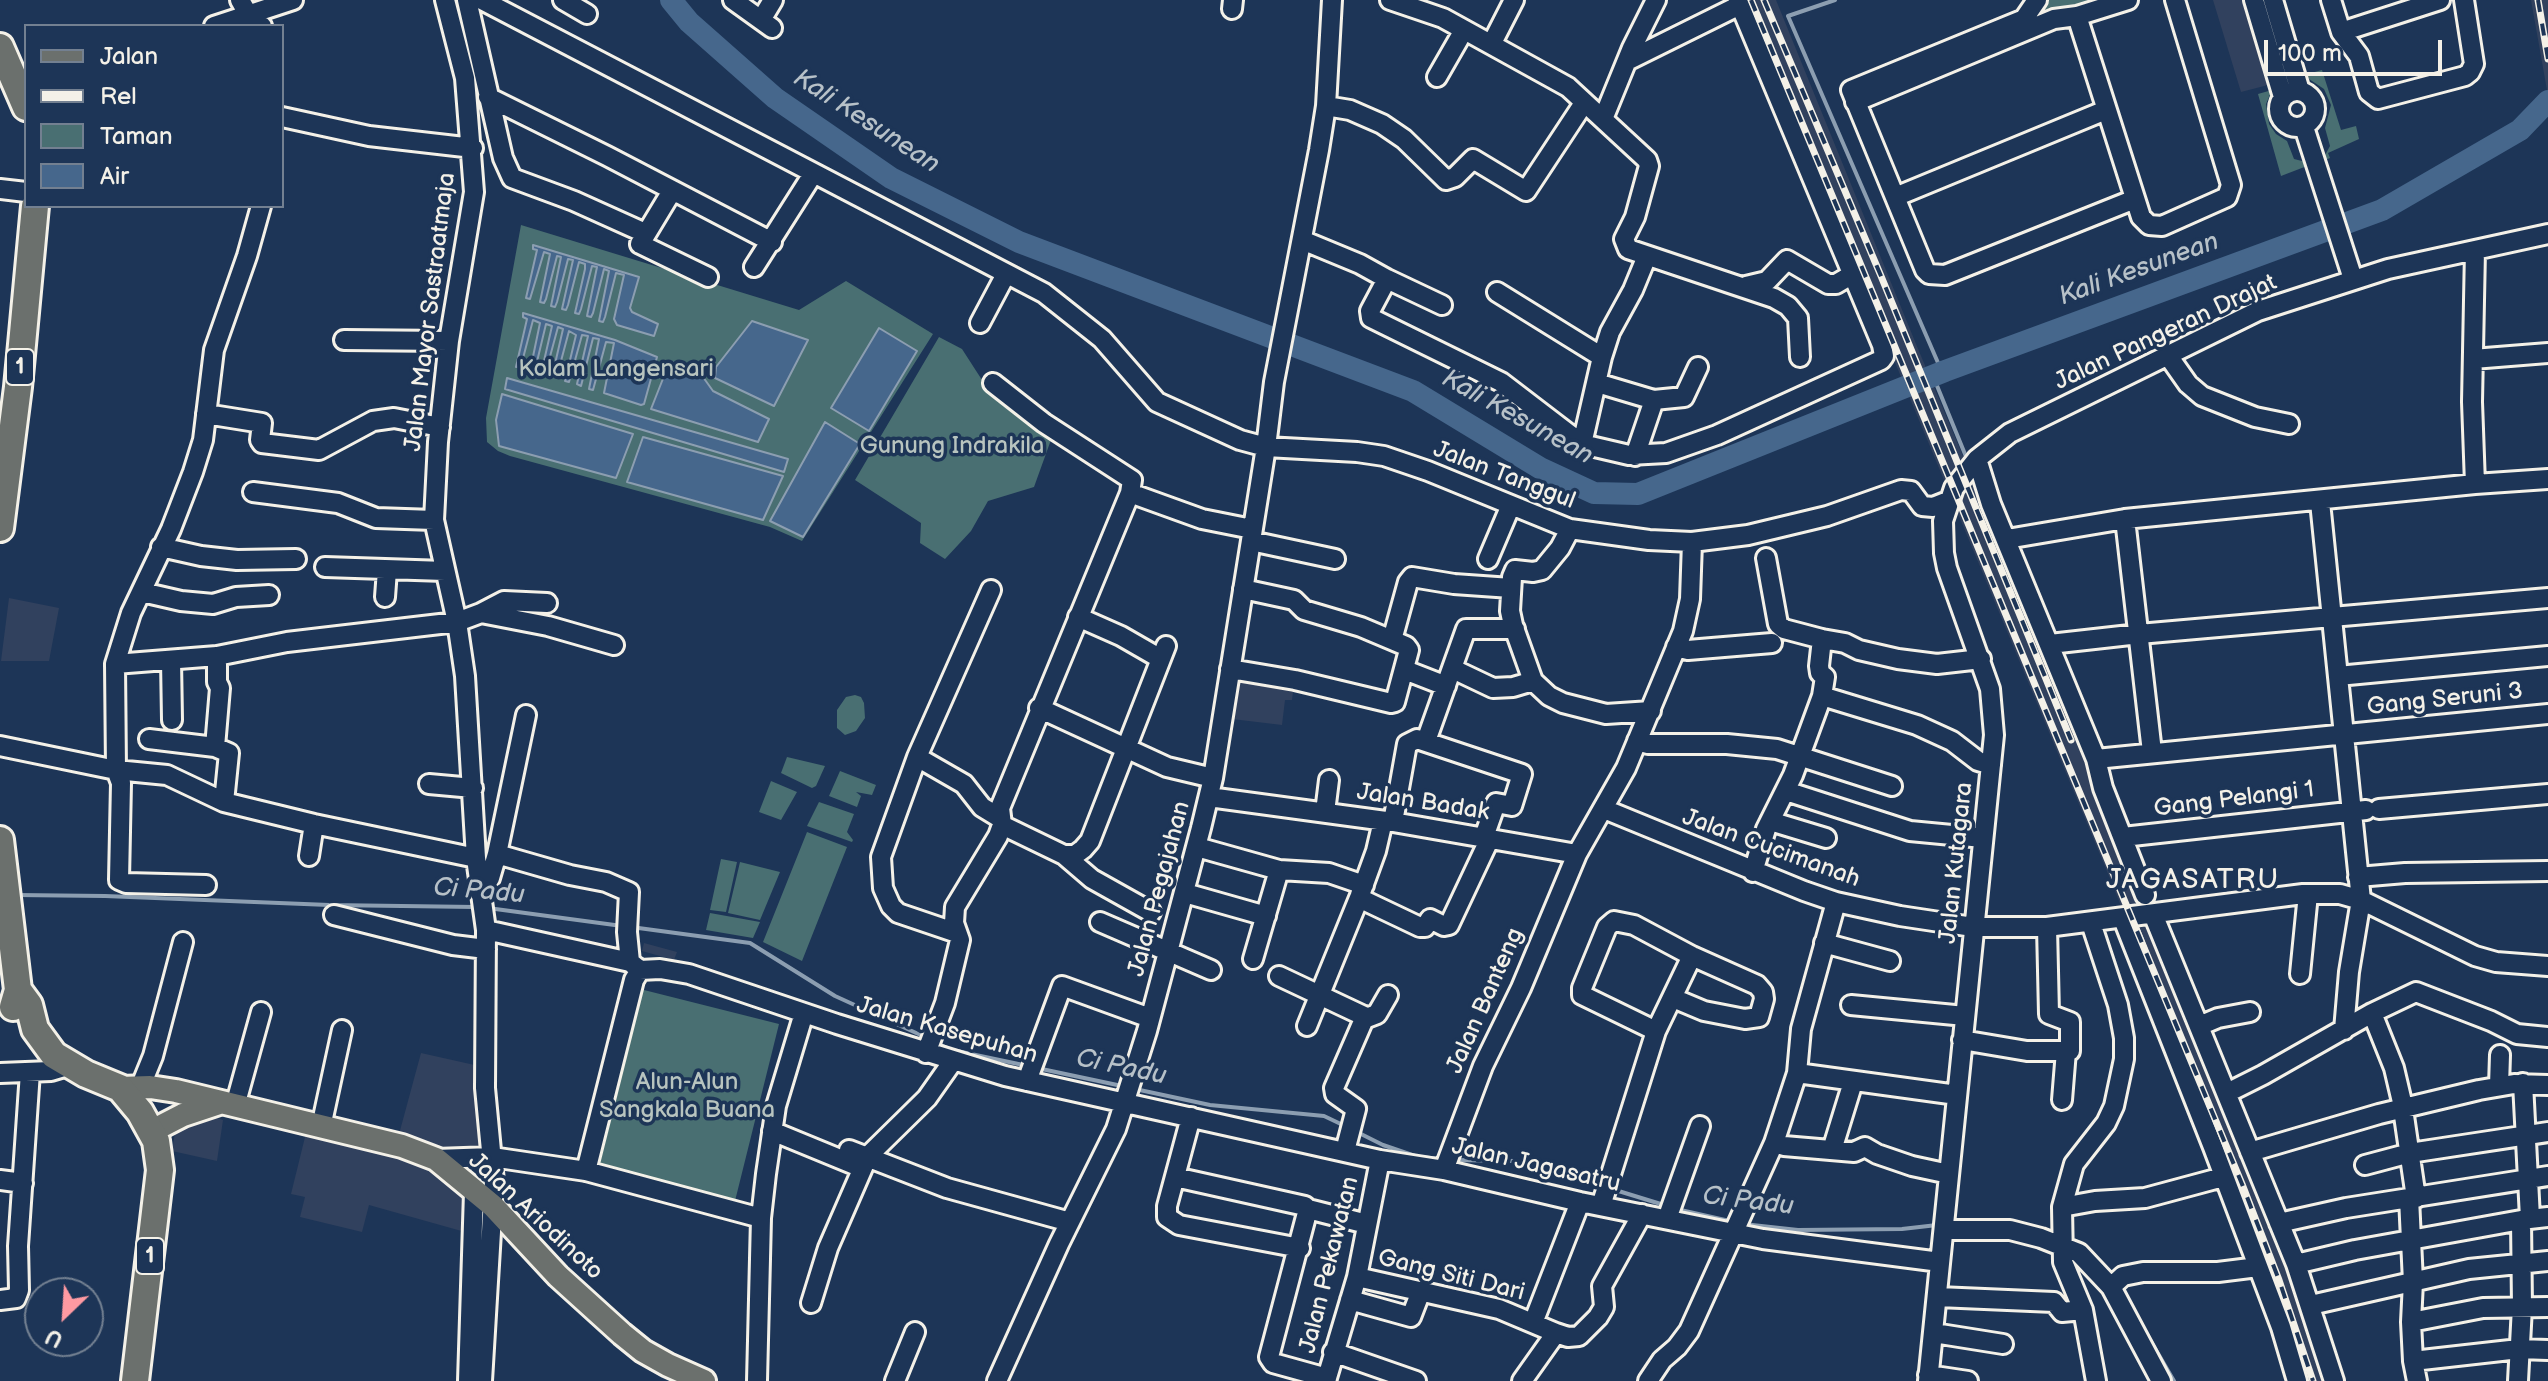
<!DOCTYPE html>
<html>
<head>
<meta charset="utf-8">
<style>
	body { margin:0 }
	#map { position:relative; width:2548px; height:1381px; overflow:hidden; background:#1d3557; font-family:"Balsamiq Sans",sans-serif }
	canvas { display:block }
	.legend { position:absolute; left:24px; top:24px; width:260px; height:184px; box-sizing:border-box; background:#1d3557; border:2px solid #738091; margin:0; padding:10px 14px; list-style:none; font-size:24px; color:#f4f1e8 }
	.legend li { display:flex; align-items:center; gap:16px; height:40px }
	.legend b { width:40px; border:2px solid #738091 }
	.north { position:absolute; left:24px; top:1277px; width:80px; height:80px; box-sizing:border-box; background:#1d3557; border:2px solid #738091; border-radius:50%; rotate:205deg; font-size:22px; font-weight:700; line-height:32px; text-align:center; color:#f4f1e8 }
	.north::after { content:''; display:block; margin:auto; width:28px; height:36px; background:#ff9aa2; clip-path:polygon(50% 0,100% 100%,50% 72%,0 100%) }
	.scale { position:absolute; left:2264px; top:40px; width:178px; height:36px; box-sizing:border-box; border:4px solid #f4f1e8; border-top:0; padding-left:10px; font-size:24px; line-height:28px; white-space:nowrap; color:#f4f1e8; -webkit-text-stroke:6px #1d3557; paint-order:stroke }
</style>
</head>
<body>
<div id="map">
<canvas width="2548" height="1381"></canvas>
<ul class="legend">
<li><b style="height:10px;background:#6b706d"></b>Jalan</li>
<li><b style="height:10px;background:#f4f1e8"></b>Rel</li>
<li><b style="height:22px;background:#496f72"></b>Taman</li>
<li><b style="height:22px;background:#46678c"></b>Air</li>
</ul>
<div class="north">U</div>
<div class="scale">100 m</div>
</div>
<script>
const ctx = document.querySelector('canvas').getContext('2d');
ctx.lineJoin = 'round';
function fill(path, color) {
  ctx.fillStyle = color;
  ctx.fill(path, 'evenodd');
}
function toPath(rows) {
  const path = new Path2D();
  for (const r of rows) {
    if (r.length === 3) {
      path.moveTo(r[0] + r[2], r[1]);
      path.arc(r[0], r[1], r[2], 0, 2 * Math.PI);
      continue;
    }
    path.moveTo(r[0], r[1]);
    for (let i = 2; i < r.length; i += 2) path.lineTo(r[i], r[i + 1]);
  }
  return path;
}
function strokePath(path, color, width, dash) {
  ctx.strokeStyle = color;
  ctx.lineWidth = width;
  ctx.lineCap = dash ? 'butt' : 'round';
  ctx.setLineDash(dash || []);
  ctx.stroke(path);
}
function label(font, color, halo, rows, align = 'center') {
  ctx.font = font + ' "Balsamiq Sans",sans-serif';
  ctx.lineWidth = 7;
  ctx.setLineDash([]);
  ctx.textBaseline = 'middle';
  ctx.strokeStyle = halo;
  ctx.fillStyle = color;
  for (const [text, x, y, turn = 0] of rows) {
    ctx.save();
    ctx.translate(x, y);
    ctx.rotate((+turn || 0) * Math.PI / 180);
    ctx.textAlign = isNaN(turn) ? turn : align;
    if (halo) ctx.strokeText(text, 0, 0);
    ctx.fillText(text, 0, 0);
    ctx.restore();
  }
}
fill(toPath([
	[1744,0,1776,0,1916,344,1973,480,2004,541,2333,1381,2303,1381,2114,888],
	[2213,0,2247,0,2272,84,2241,92],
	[2531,0,2548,0,2548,96,2539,45],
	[9,598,59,608,49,661,1,661],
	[1239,672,1294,684,1292,700,1285,700,1282,725,1232,719],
	[644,943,677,952,674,960,642,951],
	[421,1053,479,1066,486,1154,441,1156,398,1138],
	[203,1114,223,1120,217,1161,172,1151,175,1133],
	[307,1129,416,1157,466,1192,465,1232,369,1205,362,1232,300,1217,305,1197,291,1194]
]), '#31415e');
fill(toPath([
	[2043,0,2111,0,2034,20],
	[2322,70,2341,130,2356,126,2359,139,2328,153,2330,158,2325,160,2324,157,2330,146,2325,128,2331,105,2324,89,2309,79,2307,74],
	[2272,90,2266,104,2269,124,2276,134,2287,141,2294,159,2306,162,2307,166,2281,176,2258,94],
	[521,225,799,310,846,281,933,334,802,541,770,527,510,456,498,451,487,442,486,418],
	[939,337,962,349,993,397,1052,437,1034,487,988,501,971,531,945,559,920,543,921,523,855,480],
	[855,695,861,697,864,703,865,718,856,731,845,735,837,728,837,710,846,697],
	[787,757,825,766,816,786,812,788,781,773],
	[840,771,876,785,872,795,856,792,861,796,857,807,829,796],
	[771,781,797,792,781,820,759,812],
	[819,802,854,814,847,832,853,840,852,842,807,826],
	[807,832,847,847,802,961,763,942],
	[721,859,737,862,726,912,710,910],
	[740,862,780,872,760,920,728,913],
	[710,913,760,922,753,938,706,930],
	[640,989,779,1024,734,1205,595,1170]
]), '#496f72');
const water = toPath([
	[533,245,639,277,630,308,632,312,658,324,654,336,617,325,614,319,624,275,616,273,605,317,603,322,599,321,609,271,604,269,593,313,591,317,587,316,597,267,592,266,581,309,579,314,575,313,585,269,585,264,579,262,568,305,566,310,562,309,573,260,568,259,557,302,555,307,551,306,561,257,557,256,546,299,544,303,540,302,550,254,544,252,530,299,526,298,537,250,533,249,533,245],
	[523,313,615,340,657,357,644,404,641,405,604,393,614,343,606,342,593,390,589,389,599,339,593,338,581,386,577,384,588,336,582,335,569,382,565,381,576,335,569,331,557,376,552,377,563,329,558,327,545,375,541,374,552,326,546,324,535,370,530,371,540,323,533,320,521,366,516,367,527,319,523,317,523,313],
	[752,321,808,340,774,406,715,378,716,367,752,321],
	[879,328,917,351,869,431,831,408,879,328],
	[670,361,703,377,713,391,769,419,758,442,651,409,670,361],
	[507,378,788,459,784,472,505,389,507,378],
	[502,394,633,434,616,478,499,446,496,420,502,394],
	[825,422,860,444,803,537,770,521,825,422],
	[643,437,783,476,763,520,627,482,643,437]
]);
fill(water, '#46678c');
strokePath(water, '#8c9eb1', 2);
strokePath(toPath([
	[1835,0,1788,16,1942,372],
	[1933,376,1967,459],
	[16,895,105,896,329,905,475,907],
	[488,908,622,926],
	[631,927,750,943,835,996,925,1037],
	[936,1043,952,1050,1028,1066],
	[1037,1068,1122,1086],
	[1135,1089,1210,1105,1324,1116,1345,1126],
	[1357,1132,1383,1145,1418,1157,1443,1159],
	[1455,1160,1515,1161,1603,1186],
	[1612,1189,1664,1205],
	[1676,1209,1734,1222],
	[1743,1224,1798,1230,1902,1229,1937,1225],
	[2131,1307,2174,1381]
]), '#8c9eb1', 4);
strokePath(toPath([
	[671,0,689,22,775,98,891,178,1019,242,1413,391,1540,468,1594,493,1638,494,1945,371,2382,210,2520,130,2548,101]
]), '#46678c', 22);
const minor = toPath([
	[240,0,248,14,262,26],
	[445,0,465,78,474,192,449,341,438,442,434,520,457,622,465,676,476,858,486,930,485,1088,494,1182,482,1381],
	[467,0,503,158,512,178,574,201,645,233],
	[482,0,1044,293,1102,339,1157,402,1240,440,1266,447,1357,452,1384,456,1428,471,1570,529,1649,540,1692,542,1748,535,1827,516,1901,490,1911,491,1922,506,1933,507,1948,501],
	[563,0,587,14],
	[733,0,772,28],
	[1390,0,1443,18,1568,87,1647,160,1649,166,1635,217,1624,239,1628,249,1774,298,1788,306,1798,318,1800,357],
	[2037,0,2024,19,1851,90,1925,270,1929,274,1945,275,2135,199],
	[2254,0,2283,97],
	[2273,0,2300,91],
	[2331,0,2341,32,2359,56,2369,92,2378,99,2465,76,2470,72,2474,64,2464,0],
	[1232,9,1233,0],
	[2077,16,2141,217,2149,225,2162,226,2227,197,2231,185,2175,0],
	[761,20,773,0],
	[214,26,293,0],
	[2341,32,2440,0],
	[1492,43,1514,0],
	[1627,61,1740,5],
	[1437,77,1464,30],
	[2297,109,18],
	[488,97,607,156,772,242],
	[1855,102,2054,19,2077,16,2128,0],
	[1326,106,1350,110,1382,124,1404,139,1446,180,1455,177,1473,159,1526,191,1584,103],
	[282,117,369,136,473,148],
	[1603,119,1632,48,1656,0],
	[2304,127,2353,279],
	[0,189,26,192],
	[672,191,640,244,708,277],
	[1895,197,2106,110],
	[1302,240,1360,264,1387,279,1442,305],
	[2475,250,2472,402,2475,484],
	[754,267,813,174],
	[1387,279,1370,311,1371,318,1501,382,1582,444,1629,455,1666,453,1717,435,1881,360,1884,356,1882,345,1738,0],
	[1746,286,1767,281,1787,260,1828,284,1836,284,1853,274],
	[1497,292,1602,357,1582,444],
	[980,323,1006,274],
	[344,340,449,341],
	[1602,357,1610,332,1633,290,1647,256],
	[2169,357,2188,384,2202,396,2255,417,2289,424],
	[2473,359,2548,353],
	[1597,383,1654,400,1635,456],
	[1654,400,1684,397,1698,367],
	[206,414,262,423,260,440,262,443,319,450,373,421,394,418,440,427],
	[1977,459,1991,504,2096,759,2103,788,2145,895],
	[253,492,338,503,376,518,434,520],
	[1130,493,1202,519,1252,529],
	[2320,502,2361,900,2349,972,2344,1030],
	[2125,519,2152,752],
	[1570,529,1560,548,1542,570,1533,572,1515,570,1512,577,1510,611,1513,625,1533,681,1549,696,1563,703,1606,714,1651,711],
	[2007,539,2125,519,2475,484,2548,479],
	[1251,541,1335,559],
	[161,547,201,556,237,560,296,559],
	[1766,558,1778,624,1784,629,1822,639,1845,643,1859,650,1898,659,1937,664,1981,659],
	[1488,559,1511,505],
	[325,567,445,571],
	[142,592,181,601,213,604,236,597,269,595],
	[385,597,387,570],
	[481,613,504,601,547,603],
	[1078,617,1121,636,1161,659],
	[1392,640,1408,582,1412,577,1454,584,1511,588],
	[2050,644,2139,634,2548,598],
	[1676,647,1688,650,1772,643],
	[171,660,172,720],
	[115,664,217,656,287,642,457,622,481,613,548,626,614,645],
	[1230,669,1295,680,1391,703,1395,702,1409,650,1406,646,1361,627,1304,610,1294,600,1243,589],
	[1453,669,1493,688,1513,687,1533,681],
	[1405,670,1446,686],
	[2338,676,2548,656],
	[1822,696,1917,725,1952,741,1978,761,1991,765],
	[1039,708,1167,767,1213,778],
	[149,739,215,747,229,753,224,802],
	[1426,741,1466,629,1515,629],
	[1637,741,1648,744,1727,744,1777,749,1892,786],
	[0,746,116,770,167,775,224,802,314,824,476,858],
	[215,747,220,688,217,682,217,656],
	[917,757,964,784,982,807,1000,818],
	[2096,759,2548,714],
	[429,784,473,788],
	[1786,791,1910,831,1983,838],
	[1209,797,1393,822,1577,854,1626,768,1683,631,1690,599,1692,542],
	[1604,809,1804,891,1836,902,1900,916,1973,927,2047,927,2303,894,2340,894,2361,900,2475,956,2496,962,2548,966],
	[2379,809,2548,794],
	[1325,812,1329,780],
	[1770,821,1826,838],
	[1393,822,1407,744,1417,739,1522,774,1512,806,1496,803,1484,837],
	[1002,825,1064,855,1075,855,1083,849,1090,841,1166,646],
	[2123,837,2366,810],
	[1197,847,1279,870,1329,873,1364,885],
	[497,854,570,875,606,882,629,892,627,932,630,962,640,970],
	[1064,855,1092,879,1151,912],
	[309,856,314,824],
	[1753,872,1766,829,1793,775,1822,696,1825,677,1820,673,1819,666,1822,639],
	[2358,877,2405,873,2548,871],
	[206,885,126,883,119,880,121,783,116,770,115,664,131,613,171,529,193,472,203,440,214,350,247,256,261,206],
	[1185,893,1266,916],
	[480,894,490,878,497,854,526,715],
	[1360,895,1376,851,1383,821],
	[2153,914,2296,1264,2334,1381],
	[334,915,453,945,486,949],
	[2123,919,2213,1147,2281,1327,2297,1381],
	[1100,922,1211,970],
	[2091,923,2118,1005,2124,1038,2124,1059,2114,1106,2106,1123,2074,1164,2062,1207,2063,1262,2083,1310,2096,1381],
	[486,930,630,962],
	[957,933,898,913,891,906,883,888,881,857,917,757,991,590],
	[1824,943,1890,961],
	[1253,959,1279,870],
	[2300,974,2308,894],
	[1279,976,1366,1017],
	[1851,1005,1965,1016],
	[2372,1013,2394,1068,2402,1102,2416,1198],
	[1307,1026,1359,898,1420,927,1425,927,1430,919,1444,926,1449,925,1490,838],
	[2199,1026,2218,1018,2250,1012],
	[1656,1031,1582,995,1582,988,1607,927,1614,921,1634,925,1692,956,1757,985,1763,992,1764,999,1759,1017,1745,1019,1704,1011,1673,998],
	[1962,1040,2027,1051,2070,1051,2070,1022,2049,1014,2047,927],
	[926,1053,945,1003,960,940,954,923,955,907,998,836,1002,825,1000,808,1130,493,1132,480,1044,423,993,383],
	[0,1073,51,1071,71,1065],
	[1797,1073,1957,1095],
	[1027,1081,1062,986,1150,1018],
	[2523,1083,2530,1218],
	[2499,1086,2500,1055],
	[140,1088,153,1056,183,942],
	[2227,1093,2263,1075,2372,1013,2416,992,2491,1021,2517,1034,2548,1037],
	[2062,1100,2066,1051],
	[235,1106,261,1012],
	[1191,1117,1167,1206,1167,1217,1179,1225,1300,1248],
	[321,1127,342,1030],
	[772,1131,862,1168],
	[1774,1143,1784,1146,1854,1152,1865,1147,1877,1154,1912,1166,1949,1174],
	[849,1150,947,1188,1070,1222],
	[1832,1150,1853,1082],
	[1345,1151,1356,1109,1335,1094,1334,1088,1364,1019,1377,1014,1388,995],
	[2250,1152,2379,1114,2479,1090,2514,1084,2548,1085],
	[436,1159,492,1157,586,1171,761,1218],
	[2365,1165,2410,1153,2548,1132],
	[1444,1170,1483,1066,1521,988,1577,854],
	[586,1171,634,980,640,970,660,969,689,974,837,1024,1005,1076,1380,1160,1444,1170,1580,1202,1763,1239,1940,1262],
	[1175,1177,1305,1206,1308,1209,1367,1224],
	[0,1180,23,1183],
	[2409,1198,2413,1282,2411,1322,2413,1361,2417,1381],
	[1601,1206,1656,1031,1692,956],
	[2062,1207,2095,1201,2145,1198,2223,1177],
	[1308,1209,1269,1357,1273,1363,1327,1378],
	[1667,1219,1700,1126],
	[2279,1223,2346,1208,2548,1176],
	[1944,1230,2010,1230,2041,1238,2079,1253,2111,1287,2161,1381],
	[2296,1264,2355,1250,2521,1220,2548,1217],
	[1357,1277,1499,1309,1556,1333],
	[2111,1287,2123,1276,2143,1272,2218,1272,2258,1267],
	[1938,1297,2054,1302,2062,1312,2083,1310],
	[0,1300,16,1298,19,1290,18,1246,30,1072],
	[1350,1300,1411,1317,1421,1291],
	[811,1303,828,1248,868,1156,927,1098,953,1061],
	[2311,1305,2469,1269,2548,1261],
	[2411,1322,2483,1308,2548,1307],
	[1533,1323,1580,1202],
	[1934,1333,2003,1344],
	[1333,1352,1416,1381],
	[2413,1361,2519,1349,2548,1350],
	[1928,1375,1968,1381],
	[468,1381,474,1192],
	[757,1381,761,1218,766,1174,776,1106,804,1013],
	[895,1381,915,1332],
	[997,1381,1059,1244,1116,1129,1147,1031,1201,828,1213,778,1266,447,1274,382,1319,150,1326,106,1332,0],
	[1326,1381,1357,1277,1380,1160],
	[1522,1381,1556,1333,1568,1337,1579,1336,1598,1317,1604,1307,1602,1286,1642,1214],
	[1648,1381,1662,1360,1677,1347,1689,1331,1774,1143,1797,1073,1801,1029,1836,902],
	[1928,1381,1994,735,1990,689,1947,568,1944,553,1943,521,1954,488,1977,459,2010,433,2258,311,2388,269,2548,234],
	[2518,1381,2522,1307,2521,1220]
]);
const major = toPath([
	[120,1088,150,1087,176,1091,402,1146,436,1159,493,1206,558,1276,622,1334,643,1351,668,1365,704,1381],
	[152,1131,183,1115,219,1103]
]);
const highway = toPath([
	[0,47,26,107],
	[0,528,18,387,35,206],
	[0,840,18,990,13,1007],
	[18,990,29,1005,35,1029,54,1055,86,1074,120,1088,140,1112,156,1141,160,1170,135,1381]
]);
strokePath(minor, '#f4f1e8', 24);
strokePath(major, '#f4f1e8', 28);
strokePath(highway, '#f4f1e8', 32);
strokePath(minor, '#1d3557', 18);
strokePath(major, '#6b706d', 22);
strokePath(highway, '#6b706d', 26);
const rail = toPath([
	[1751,0,2242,1184,2279,1280,2313,1381],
	[1764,0,1881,276,2071,740],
	[2538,0,2548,59]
]);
strokePath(rail, '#f4f1e8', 7);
strokePath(rail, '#1d3557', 4, [12]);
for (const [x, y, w] of [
	[20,367,28],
	[150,1256,28]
]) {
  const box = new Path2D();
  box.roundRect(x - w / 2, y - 18, w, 36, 6);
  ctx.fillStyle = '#1d3557';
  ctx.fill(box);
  strokePath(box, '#f4f1e8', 2);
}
label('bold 22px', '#f4f1e8', null, [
	["1",20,367],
	["1",150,1256]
]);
label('24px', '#f4f1e8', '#1d3557', [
	["Jalan Mayor Sastraatmaja",431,312,-83],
	["Jalan Pangeran Drajat",2166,333,-25],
	["Jalan Tanggul",1504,476,21],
	["Gang Seruni 3",2445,700,-6],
	["Gang Pelangi 1",2234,800,-7],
	["Jalan Badak",1423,803,9],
	["Jalan Cucimanah",1771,849,20],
	["Jalan Kutagara",1957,863,-84],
	["Jalan Pegajahan",1160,889,-75],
	["Jalan Banteng",1486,1001,-66],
	["Jalan Kasepuhan",947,1031,16],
	["Jalan Jagasatru",1536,1166,13],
	["Jalan Ariodinoto",535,1217,43],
	["Jalan Pekawatan",1330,1265,-76],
	["Gang Siti Dari",1451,1276,14]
]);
label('24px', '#b8c4bf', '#1d3557', [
	["Kolam Langensari",616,370],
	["Gunung Indrakila",952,447],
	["Alun-Alun",687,1083],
	["Sangkala Buana",687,1111]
]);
label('italic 26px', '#b7c1c8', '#1d3557', [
	["Kali Kesunean",866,122,33],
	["Kali Kesunean",2139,270,-20],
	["Kali Kesunean",1517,418,29],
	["Ci Padu",479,892,5],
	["Ci Padu",1121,1068,12],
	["Ci Padu",1748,1202,7]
]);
ctx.letterSpacing = '2px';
label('28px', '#f4f1e8', '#1d3557', [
	["JAGASATRU",2193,881]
]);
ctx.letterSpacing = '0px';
</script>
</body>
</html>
